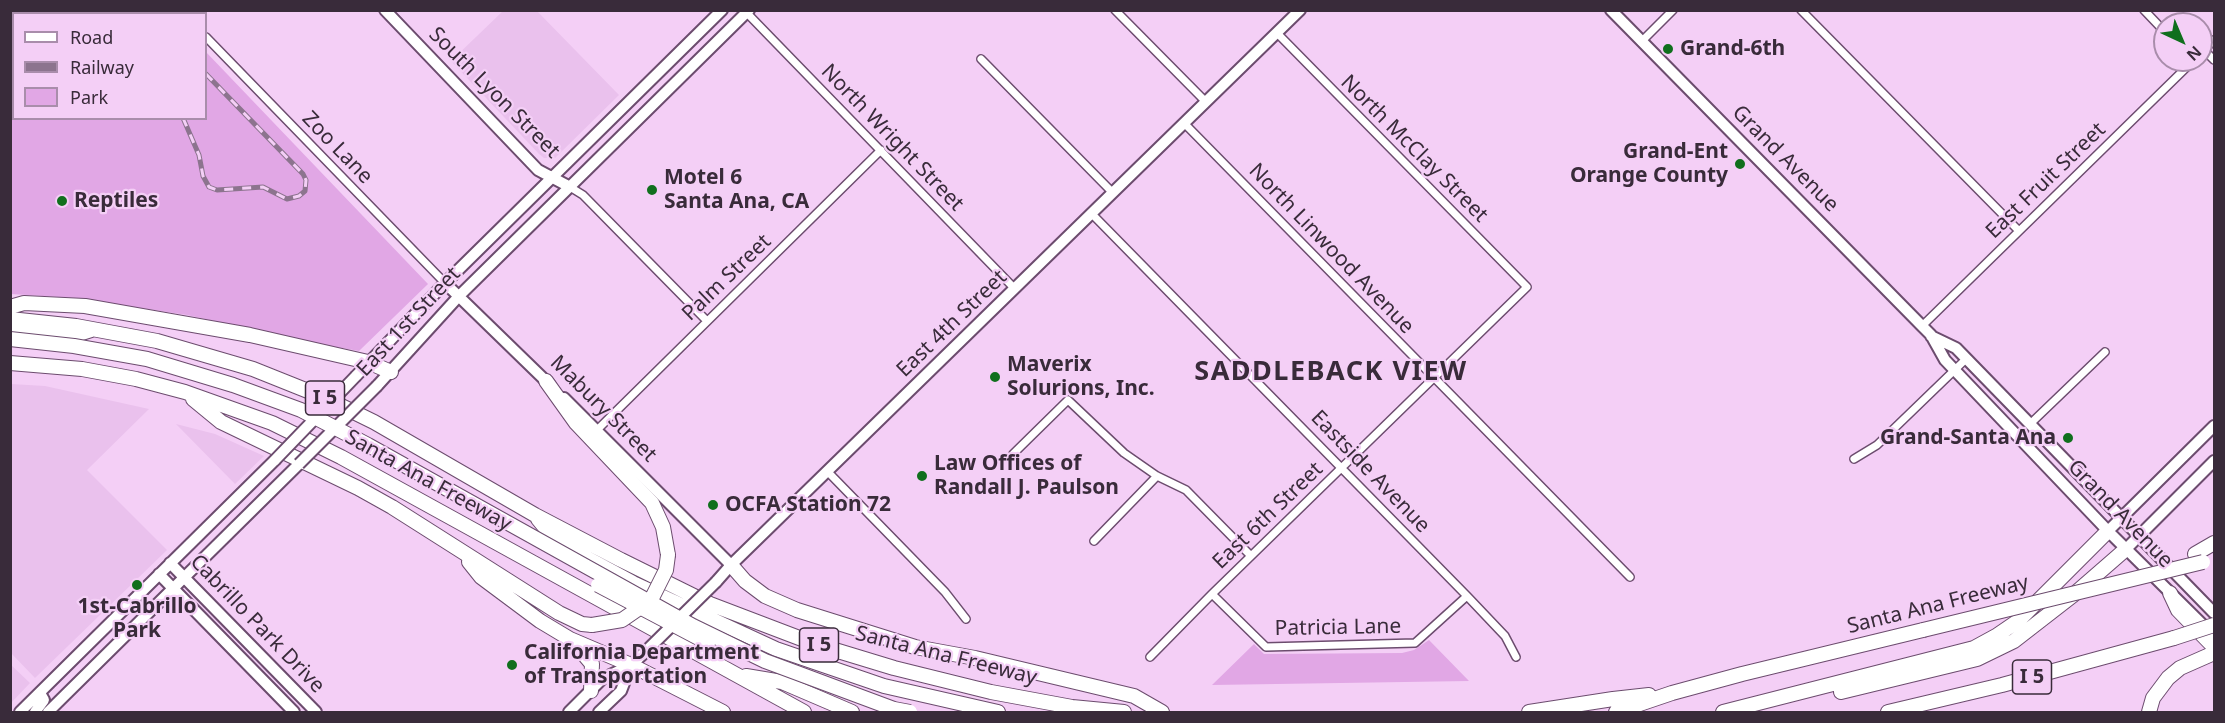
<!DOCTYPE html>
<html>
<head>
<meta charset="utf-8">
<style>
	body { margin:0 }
	#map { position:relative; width:2225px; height:723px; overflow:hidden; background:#f4cff6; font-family:"Noto Sans",sans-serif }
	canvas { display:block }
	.frame { position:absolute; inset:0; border:12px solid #392b3a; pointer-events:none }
	.legend { position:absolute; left:12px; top:12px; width:195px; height:108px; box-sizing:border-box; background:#f4cff6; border:2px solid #a98dab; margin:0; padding:8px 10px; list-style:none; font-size:18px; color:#392b3a }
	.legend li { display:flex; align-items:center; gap:12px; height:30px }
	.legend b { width:30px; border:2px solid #a98dab }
	.north { position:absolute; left:2153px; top:12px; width:60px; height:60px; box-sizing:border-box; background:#f4cff6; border:2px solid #a98dab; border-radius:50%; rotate:136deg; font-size:16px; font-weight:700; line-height:24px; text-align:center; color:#392b3a }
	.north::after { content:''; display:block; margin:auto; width:21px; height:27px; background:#106f1d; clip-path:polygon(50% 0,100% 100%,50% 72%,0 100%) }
</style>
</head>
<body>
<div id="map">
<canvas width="2225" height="723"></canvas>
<div class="frame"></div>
<ul class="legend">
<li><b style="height:8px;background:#fff"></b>Road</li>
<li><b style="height:8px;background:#8c748e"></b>Railway</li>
<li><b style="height:16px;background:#e1a7e5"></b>Park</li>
</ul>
<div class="north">N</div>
</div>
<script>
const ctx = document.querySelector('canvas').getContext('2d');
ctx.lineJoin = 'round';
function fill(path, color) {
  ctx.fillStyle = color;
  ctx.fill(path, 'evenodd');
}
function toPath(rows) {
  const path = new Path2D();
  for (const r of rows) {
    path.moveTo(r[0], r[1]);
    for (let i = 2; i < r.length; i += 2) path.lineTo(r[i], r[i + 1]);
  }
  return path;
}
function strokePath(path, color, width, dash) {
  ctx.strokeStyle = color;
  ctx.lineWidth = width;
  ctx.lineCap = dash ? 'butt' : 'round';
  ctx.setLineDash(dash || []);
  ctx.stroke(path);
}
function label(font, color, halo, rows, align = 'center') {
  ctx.font = font + ' "Noto Sans",sans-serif';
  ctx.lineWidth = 4.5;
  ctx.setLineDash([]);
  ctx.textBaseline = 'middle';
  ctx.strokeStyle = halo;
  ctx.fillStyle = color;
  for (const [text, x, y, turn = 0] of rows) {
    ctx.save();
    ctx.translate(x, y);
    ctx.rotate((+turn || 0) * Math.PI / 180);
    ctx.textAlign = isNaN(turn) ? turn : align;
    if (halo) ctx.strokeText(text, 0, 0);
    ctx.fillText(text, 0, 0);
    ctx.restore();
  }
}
fill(toPath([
	[503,11,537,11,619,95,555,158,544,158,539,154,451,61],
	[11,384,45,386,149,409,87,470,167,550,35,678,11,653],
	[176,424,215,434,264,456,235,484],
	[10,664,30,683,11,703,10,703]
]), '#eac1ed');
fill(toPath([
	[11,10,166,10,169,13,14,14,14,118,206,118,206,52,428,284,359,351,319,344,187,315,75,298,11,294],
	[1429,640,1469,681,1212,685,1254,644,1264,654,1402,653,1414,650]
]), '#e1a7e5');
const street = toPath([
	[180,10,183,14],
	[744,10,1015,289],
	[1115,10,1206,102],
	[1801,10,2019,231],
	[2144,10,2165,32],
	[206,37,445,283],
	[1641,42,1673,10],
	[2204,50,2214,60],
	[2201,53,2214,40],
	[981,59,1113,193],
	[1184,123,1630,577],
	[570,187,583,195,707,321],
	[1092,214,1467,596,1505,636,1516,657],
	[1922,326,2194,60],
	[2030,424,2105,352],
	[597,430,881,150],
	[1013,454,1068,400,1124,453,1157,476,1186,490,1251,556],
	[1854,459,1877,445,1966,359],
	[828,472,945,592,966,619],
	[1094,541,1157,476],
	[1212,594,1266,647,1415,643,1467,596],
	[1150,657,1212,594,1527,287,1277,33]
]);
const secondary = toPath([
	[385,10,538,170,570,187],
	[1611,10,1922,326,1931,335,1945,360,2108,531,2214,636],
	[445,283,550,385],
	[1931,336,1956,348,2214,613],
	[356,376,445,283,722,10],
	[377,386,459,296,749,10],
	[564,398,731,565,1300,10],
	[2108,531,2214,426],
	[2126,549,2214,461],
	[170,563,316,712],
	[159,574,294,712],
	[20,712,275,460],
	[35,712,44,700,40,693],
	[48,712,299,464]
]);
const primary = toPath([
	[716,582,731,565],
	[569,712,602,679,631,665,643,654],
	[599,712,621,691,631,665]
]);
const highway = toPath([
	[10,307,24,303,85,306,250,335,368,362,391,372],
	[10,319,76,326,157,341,253,369,323,397,374,422,535,515,621,560,710,604,815,644,894,668,991,692,1072,707,1124,712],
	[10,330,72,336,91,330],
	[10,363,82,369,136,379,185,392,272,423,341,457,804,712],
	[546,381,576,423,652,503,663,527,668,555],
	[193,399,221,422,358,488,392,507,559,613,582,624,592,625],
	[538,519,557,542,633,583,776,649,884,686,998,712],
	[2195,554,2214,543],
	[469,562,481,577,540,621,570,639,631,665,723,712],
	[731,565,745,581,765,596,797,610,915,647,975,658,1134,696,1162,712],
	[2170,593,2178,610,2214,647],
	[576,645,592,664,591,691],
	[746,676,782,682,852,712],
	[1841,692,1977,659,2014,641,2072,596,2126,549],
	[1529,712,1613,699,1649,695],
	[1616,712,1672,693,1742,674,1923,630],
	[1723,712,1974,648,1996,636,2018,621,2108,531],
	[1888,712,2002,685,2174,638],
	[2149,712,2153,698,2168,678,2180,668,2214,653]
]);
strokePath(street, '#6c4c6e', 10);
strokePath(secondary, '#6c4c6e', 14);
strokePath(primary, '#6c4c6e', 14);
strokePath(highway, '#6c4c6e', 16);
strokePath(street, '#fff', 7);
strokePath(secondary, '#fff', 10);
strokePath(primary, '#fff', 10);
strokePath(highway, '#fff', 14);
const rail = toPath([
	[150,10,153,14],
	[50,14,51,10],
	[183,118,199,155,203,176,209,187,217,190,263,187,287,199,299,196,305,191,306,180,303,174,206,74]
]);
strokePath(rail, '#8c748e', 5);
strokePath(rail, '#f4cff6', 3, [9]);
const secondaryBridge = toPath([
	[275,460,356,376],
	[299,464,377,386]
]);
const primaryBridge = toPath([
	[643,654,716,582]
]);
const highwayBridge = toPath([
	[10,339,74,346,147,359,233,385,301,410,368,445,693,626,765,661,894,709,910,712],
	[598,585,708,643],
	[592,625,622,620,651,600,666,570,668,555],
	[1923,630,2203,562],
	[2174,638,2214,625]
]);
strokePath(secondaryBridge, '#6c4c6e', 14, []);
strokePath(primaryBridge, '#6c4c6e', 14, []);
strokePath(highwayBridge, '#6c4c6e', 16, []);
strokePath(secondaryBridge, '#fff', 10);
strokePath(primaryBridge, '#fff', 10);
strokePath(highwayBridge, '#fff', 14);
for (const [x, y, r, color] of [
	[1668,49,6,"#106f1d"],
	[1740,164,6,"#106f1d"],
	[652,190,6,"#106f1d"],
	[62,201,6,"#106f1d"],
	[995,377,6,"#106f1d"],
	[2068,438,6,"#106f1d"],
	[922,476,6,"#106f1d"],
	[713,505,6,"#106f1d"],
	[137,585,6,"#106f1d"],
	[512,665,6,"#106f1d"]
]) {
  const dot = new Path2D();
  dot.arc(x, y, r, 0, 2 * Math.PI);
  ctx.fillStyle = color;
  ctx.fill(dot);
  strokePath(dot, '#f4cff6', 2);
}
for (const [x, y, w] of [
	[325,398,39],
	[819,645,39],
	[2032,677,39]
]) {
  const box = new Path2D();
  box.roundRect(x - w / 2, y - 17, w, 34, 4.5);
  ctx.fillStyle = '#f4cff6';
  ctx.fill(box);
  strokePath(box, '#392b3a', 1.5);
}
label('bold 20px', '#392b3a', null, [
	["I 5",325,398],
	["I 5",819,645],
	["I 5",2032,677]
]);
label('bold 21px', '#392b3a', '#f4cff6', [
	["Grand-6th",1680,49],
	["Grand-Ent",1728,152,"right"],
	["Orange County",1728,176,"right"],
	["Motel 6",664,178],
	["Santa Ana, CA",664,202],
	["Reptiles",74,201],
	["Maverix",1007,365],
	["Solurions, Inc.",1007,389],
	["Grand-Santa Ana",2056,438,"right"],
	["Law Offices of",934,464],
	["Randall J. Paulson",934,488],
	["OCFA Station 72",725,505],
	["1st-Cabrillo",137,607,"center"],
	["Park",137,631,"center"],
	["California Department",524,653],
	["of Transportation",524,677]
], 'left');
label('21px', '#392b3a', '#f4cff6', [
	["South Lyon Street",494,93,45],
	["North Wright Street",892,138,46],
	["Zoo Lane",337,148,46],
	["North McClay Street",1414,149,45],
	["Grand Avenue",1785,159,45],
	["East Fruit Street",2046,181,-44],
	["North Linwood Avenue",1331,249,46],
	["Palm Street",727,278,-44],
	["East 1st Street",409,322,-47],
	["East 4th Street",952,324,-44],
	["Mabury Street",603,409,45],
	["Eastside Avenue",1370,472,46],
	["Santa Ana Freeway",428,481,29],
	["Grand Avenue",2120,514,46],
	["East 6th Street",1268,516,-44],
	["Santa Ana Freeway",1938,605,-14],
	["Cabrillo Park Drive",257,624,46],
	["Patricia Lane",1338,628,-1],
	["Santa Ana Freeway",946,656,14]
]);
ctx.letterSpacing = '1.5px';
label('bold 27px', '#392b3a', '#f4cff6', [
	["SADDLEBACK VIEW",1331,372]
]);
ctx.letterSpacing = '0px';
</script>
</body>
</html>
